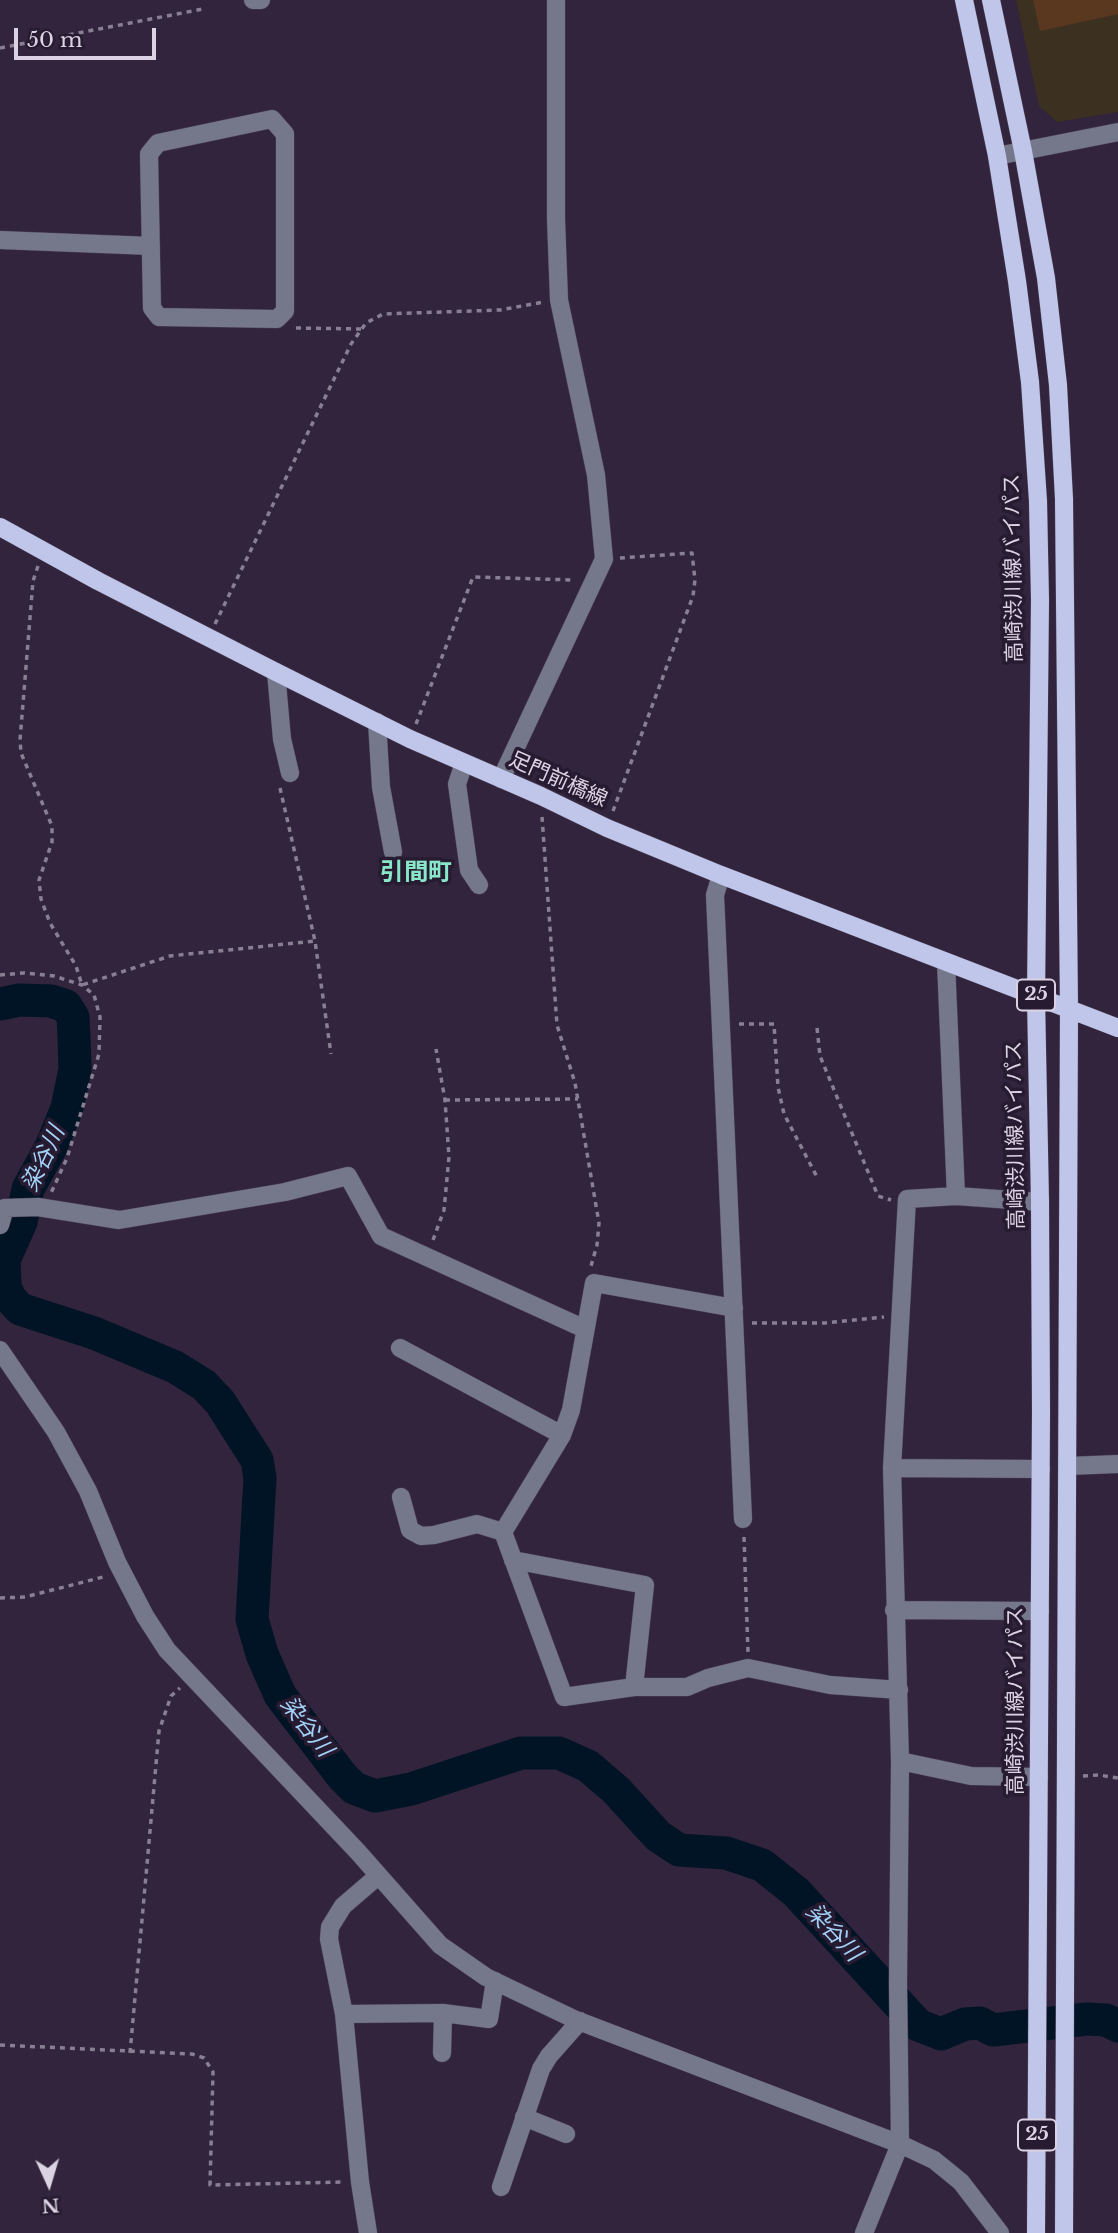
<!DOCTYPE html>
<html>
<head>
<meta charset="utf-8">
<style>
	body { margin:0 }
	#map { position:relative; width:1118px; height:2233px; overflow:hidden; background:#31243c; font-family:"Libre Baskerville",serif }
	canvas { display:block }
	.north { position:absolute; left:14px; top:2149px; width:70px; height:70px; -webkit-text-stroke:5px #271b31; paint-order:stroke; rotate:176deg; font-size:19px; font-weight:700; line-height:28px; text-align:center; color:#dbd3e3 }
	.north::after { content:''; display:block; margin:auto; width:24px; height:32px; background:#dbd3e3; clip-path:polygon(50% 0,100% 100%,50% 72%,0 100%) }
	.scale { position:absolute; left:14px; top:28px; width:142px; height:32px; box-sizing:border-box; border:4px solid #dbd3e3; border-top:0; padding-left:9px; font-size:21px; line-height:24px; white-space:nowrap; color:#dbd3e3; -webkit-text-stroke:5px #271b31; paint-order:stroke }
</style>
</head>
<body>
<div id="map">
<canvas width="1118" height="2233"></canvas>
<div class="north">N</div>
<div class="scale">50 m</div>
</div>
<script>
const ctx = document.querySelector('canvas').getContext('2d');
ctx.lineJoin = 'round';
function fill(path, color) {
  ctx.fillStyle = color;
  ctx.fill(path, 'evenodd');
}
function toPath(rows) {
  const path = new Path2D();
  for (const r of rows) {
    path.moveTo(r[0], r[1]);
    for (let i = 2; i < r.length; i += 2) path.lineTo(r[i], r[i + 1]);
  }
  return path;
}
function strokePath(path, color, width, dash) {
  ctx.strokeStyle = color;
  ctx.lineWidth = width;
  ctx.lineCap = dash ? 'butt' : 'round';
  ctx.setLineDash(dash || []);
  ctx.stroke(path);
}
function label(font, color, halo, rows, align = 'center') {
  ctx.font = font + ' "Libre Baskerville","Noto Sans JP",serif';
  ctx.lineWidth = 7;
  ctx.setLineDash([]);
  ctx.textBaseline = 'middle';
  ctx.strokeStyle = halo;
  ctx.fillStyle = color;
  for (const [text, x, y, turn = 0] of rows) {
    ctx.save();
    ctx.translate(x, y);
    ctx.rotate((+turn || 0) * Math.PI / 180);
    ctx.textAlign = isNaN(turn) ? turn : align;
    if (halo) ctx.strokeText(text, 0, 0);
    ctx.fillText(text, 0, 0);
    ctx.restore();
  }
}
fill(toPath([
	[1016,0,1118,0,1118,112,1057,122,1039,106]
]), '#3c3021');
strokePath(toPath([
	[0,1004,19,1000,51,1001,66,1006,73,1017,74,1036,75,1069,67,1108,51,1147,28,1189,21,1222,4,1260,5,1286,10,1298,20,1309,94,1333,175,1367,204,1385,220,1402,257,1460,260,1478,252,1619,262,1654,280,1695,342,1776,354,1788,375,1796,411,1789,521,1753,559,1753,588,1766,616,1790,658,1836,679,1850,726,1853,762,1865,796,1892,918,2025,941,2034,965,2024,980,2023,993,2030,1087,2019,1106,2020,1118,2026]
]), '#001425', 33);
fill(toPath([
	[1033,0,1118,0,1118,14,1040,31]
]), '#5a3820');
const minor = toPath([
	[253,0,261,0],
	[272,119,285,134,285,311,277,319,159,317,152,308,149,154,158,143,272,119],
	[997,156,1118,132],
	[0,240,151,246],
	[276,672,282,739,290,773],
	[377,722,381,787,393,852],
	[464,763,457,784,469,870,479,885],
	[501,779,604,559,596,475,559,300,556,219,556,0],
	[721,875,715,895,743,1519],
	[956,1196,1040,1202],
	[0,1225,5,1208,38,1207,119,1220,285,1192,348,1176,381,1236,585,1329],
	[734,1308,594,1283,571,1410,562,1435,503,1532,564,1697,634,1687,687,1687,708,1678,748,1668,830,1685,899,1690],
	[400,1348,562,1435],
	[0,1350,56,1432,88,1491,117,1562,145,1616,167,1650,358,1852,440,1945,486,1977,576,2020,900,2144,934,2160,961,2182,1000,2233],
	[1068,1466,1118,1464],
	[892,1468,1041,1469],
	[401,1497,410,1530,421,1536,434,1535,477,1524,503,1532],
	[513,1560,645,1585,634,1687],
	[894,1610,1040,1611],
	[900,1761,971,1776,1039,1777],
	[344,2014,443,2013,489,2019,495,1981],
	[442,2053,443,2013],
	[524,2117,566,2134],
	[501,2187,541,2069,549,2056,580,2021],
	[368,2233,360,2182,344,2014,329,1939,330,1927,343,1906,378,1876],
	[864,2233,900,2144,898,1983,900,1761,892,1468,907,1199,956,1196,946,962]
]);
const major = toPath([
	[964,0,997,156,1017,281,1030,382,1038,501,1040,600,1036,998,1040,1202,1041,1412,1036,2233],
	[991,0,1023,151,1046,278,1058,385,1064,499,1069,1009,1064,2233],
	[0,527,98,581,276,672,410,739,541,796,607,828,721,875,1118,1028]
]);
strokePath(minor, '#4c4057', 19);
strokePath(major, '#4c4057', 19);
strokePath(toPath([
	[0,48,203,9],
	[296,328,362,329],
	[38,566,33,581,20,740,21,753,52,826,52,842,39,880,41,899,50,923,76,966,82,985,170,956,315,941],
	[215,624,351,344,366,323,383,314,500,310,544,302],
	[416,724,473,577,574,580],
	[280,788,315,941,331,1054],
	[613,811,693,596,695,580,692,553,620,558],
	[542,817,557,1025,575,1083,599,1223,597,1245,591,1266],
	[0,975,24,973,54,976,82,985,94,995,100,1017,99,1054,67,1158,51,1193],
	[739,1024,774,1024,778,1087,784,1114,817,1177],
	[817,1028,820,1056,878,1196,891,1200],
	[445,1100,578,1099],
	[433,1240,444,1210,449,1157,445,1100,436,1049],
	[752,1323,825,1323,884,1317],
	[744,1537,748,1652],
	[0,1598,25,1597,107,1576],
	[1083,1776,1099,1775,1118,1778],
	[0,2045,192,2054,204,2058,213,2072,210,2185,344,2182],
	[130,2053,159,1731,171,1696,180,1688]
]), '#897f93', 3.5, [5, 5]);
strokePath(minor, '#75788a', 18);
strokePath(major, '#c0c5ea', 18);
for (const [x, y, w] of [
	[1036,995,38],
	[1037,2135,38]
]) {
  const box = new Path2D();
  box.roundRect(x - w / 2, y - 15.5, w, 31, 5);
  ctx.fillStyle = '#271b31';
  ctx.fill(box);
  strokePath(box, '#dbd3e3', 2);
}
label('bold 19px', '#dbd3e3', null, [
	["25",1036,995],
	["25",1037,2135]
]);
label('21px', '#dbd3e3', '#271b31', [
	["高崎渋川線バイパス",1014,568,-91],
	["足門前橋線",558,780,24],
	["高崎渋川線バイパス",1016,1135,-91],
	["高崎渋川線バイパス",1016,1701,-90]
]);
label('italic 23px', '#a2d2f8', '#271b31', [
	["染谷川",44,1159,-65],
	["染谷川",306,1727,52],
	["染谷川",833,1933,47]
]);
label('bold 24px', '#88e7c9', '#271b31', [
	["引間町",416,873]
]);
</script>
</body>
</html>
